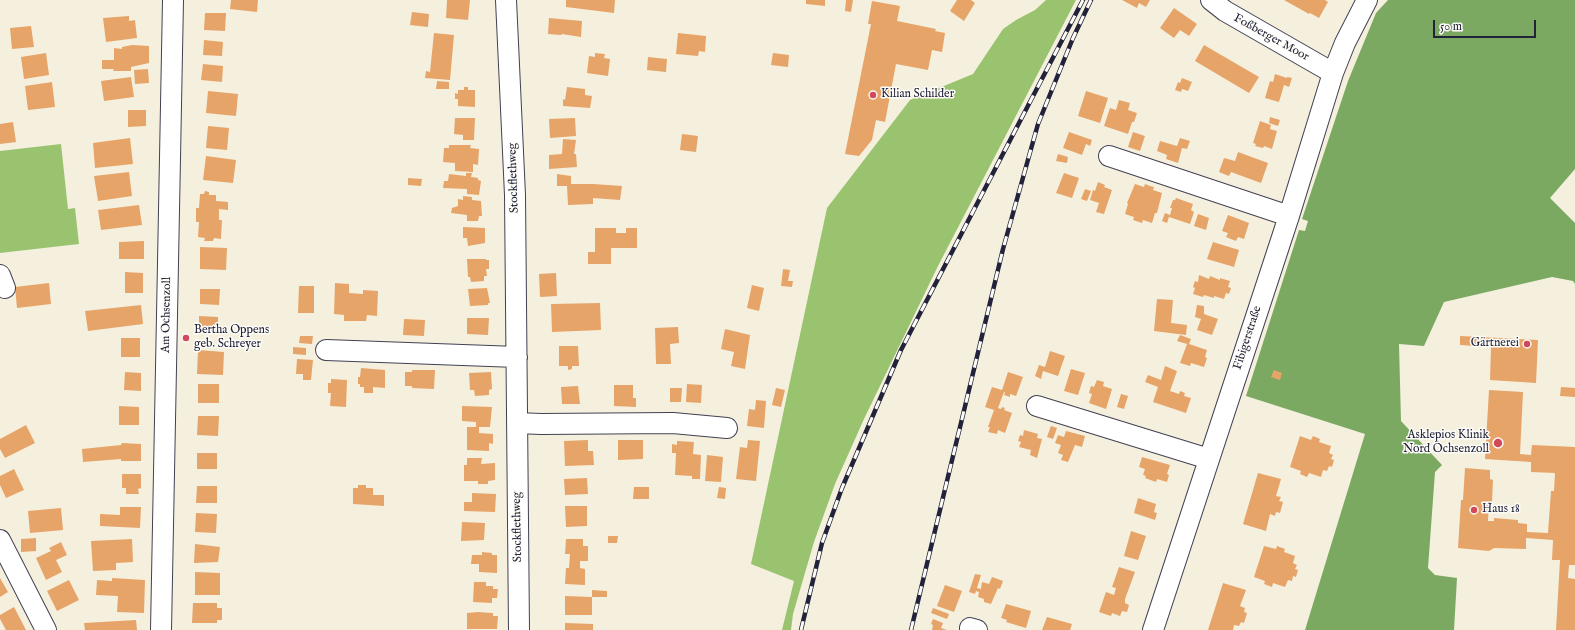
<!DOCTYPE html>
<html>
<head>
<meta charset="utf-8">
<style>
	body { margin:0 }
	#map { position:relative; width:1575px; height:630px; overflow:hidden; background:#f5f0de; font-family:"IM FELL English",serif }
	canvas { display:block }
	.scale { position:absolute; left:1433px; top:20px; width:103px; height:18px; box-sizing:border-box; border:2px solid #22223b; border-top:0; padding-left:5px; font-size:12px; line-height:14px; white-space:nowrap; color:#22223b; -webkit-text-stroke:3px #fdfcf7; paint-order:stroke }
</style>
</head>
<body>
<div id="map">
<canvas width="1575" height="630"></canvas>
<div class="scale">50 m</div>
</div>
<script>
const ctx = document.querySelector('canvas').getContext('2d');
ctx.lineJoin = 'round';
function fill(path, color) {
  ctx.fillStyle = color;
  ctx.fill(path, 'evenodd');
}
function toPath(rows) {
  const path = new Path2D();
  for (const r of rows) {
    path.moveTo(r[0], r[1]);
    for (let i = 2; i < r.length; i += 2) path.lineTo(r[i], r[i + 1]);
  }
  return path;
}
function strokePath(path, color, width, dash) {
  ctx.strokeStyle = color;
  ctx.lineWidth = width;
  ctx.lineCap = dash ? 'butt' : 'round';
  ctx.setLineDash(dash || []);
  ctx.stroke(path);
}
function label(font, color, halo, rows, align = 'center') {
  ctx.font = font + ' "IM FELL English",serif';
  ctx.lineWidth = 3;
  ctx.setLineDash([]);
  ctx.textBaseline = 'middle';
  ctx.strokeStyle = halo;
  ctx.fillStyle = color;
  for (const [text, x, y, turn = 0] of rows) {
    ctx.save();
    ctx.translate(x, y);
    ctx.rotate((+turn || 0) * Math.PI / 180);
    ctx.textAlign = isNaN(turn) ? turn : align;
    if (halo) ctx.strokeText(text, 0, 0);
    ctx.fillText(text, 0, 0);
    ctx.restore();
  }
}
fill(toPath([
	[1046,0,1076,0,938,266,864,419,835,484,814,542,793,614,791,630,782,630,794,581,751,564,827,208,910,100,973,74,1003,29,1016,20,1035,10],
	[61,144,68,209,75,208,79,244,0,253,0,151]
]), '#9ac370');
fill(toPath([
	[1388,0,1575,0,1575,169,1550,198,1575,223,1575,284,1573,281,1552,277,1444,302,1424,346,1399,344,1401,421,1442,465,1435,472,1428,568,1435,575,1457,578,1454,630,1305,630,1365,434,1246,396,1299,230,1305,231,1308,221,1302,219,1348,81,1376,13]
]), '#7ba962');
fill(toPath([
	[231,0,258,0,257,12,230,9],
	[447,0,470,0,468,20,446,18],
	[566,0,615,0,614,13,566,7],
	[806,0,825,0,825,6,806,4],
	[846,0,853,0,851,12,845,11],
	[957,0,971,0,975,3,964,21,950,11],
	[1122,0,1150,0,1146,7,1139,3,1137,8],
	[1284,0,1325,0,1328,2,1319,18,1310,13,1309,14],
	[872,1,900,6,897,21,936,29,935,31,945,33,942,52,932,50,928,70,896,64,885,122,876,120,872,140,859,156,845,154,871,24,868,24],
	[1174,8,1197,24,1189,36,1180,30,1174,38,1160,28],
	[412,12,429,14,428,27,410,25],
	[205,13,226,13,225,31,204,30],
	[129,16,129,21,135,20,137,38,106,42,103,18],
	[549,18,582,21,581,37,562,34,561,35,548,34],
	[31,26,34,47,12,49,10,28],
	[434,33,454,35,450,80,425,78,426,71,430,72],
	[678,33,706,36,705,52,699,51,698,56,676,54],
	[204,40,223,42,222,56,203,55],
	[132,45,149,46,149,63,131,67,131,71,113,71,114,69,102,69,102,60,114,60,114,48,122,49,122,47],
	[1204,45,1259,77,1249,93,1195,61],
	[46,53,49,75,24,79,21,57],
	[595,53,605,54,604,58,610,59,608,76,587,73,589,56,595,57],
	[773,53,789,55,788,67,771,65],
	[648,57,667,59,666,72,647,70],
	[203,64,223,66,222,82,201,80],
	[148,69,149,83,135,84,134,70],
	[1275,74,1287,78,1287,77,1292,78,1289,87,1284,85,1279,102,1265,98,1270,81,1273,82],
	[131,77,134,97,104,101,101,81],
	[1182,78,1192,82,1188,91,1182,89,1181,92,1175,90,1178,82,1180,83],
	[437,81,449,82,449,89,436,89],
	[52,82,55,107,28,110,25,86],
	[464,87,468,87,468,90,475,90,475,107,458,106,458,99,455,99,455,93,458,94,458,90,464,90],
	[567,87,585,89,585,95,592,96,590,108,563,106,563,99,565,100],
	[208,91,238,94,236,116,206,113],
	[1086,91,1108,98,1100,123,1078,116],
	[1119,100,1130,103,1128,110,1137,113,1134,122,1132,122,1128,134,1104,126,1110,108,1116,110],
	[128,110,146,110,146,126,128,127],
	[1270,117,1280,120,1278,126,1269,123],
	[455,118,475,118,474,140,463,140,463,135,454,134],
	[575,118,576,136,550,138,549,119],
	[1260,121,1271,125,1270,129,1277,131,1272,149,1264,146,1263,148,1255,146,1256,144,1253,143],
	[13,122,16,142,0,144,0,124],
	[208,126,229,128,227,150,206,148],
	[1069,132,1092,140,1090,146,1086,144,1082,155,1063,148],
	[1133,132,1145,136,1140,151,1128,147],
	[682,134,698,136,696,152,680,150],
	[130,138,133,164,95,168,93,143],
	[1180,138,1190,141,1187,149,1182,148,1178,163,1166,159,1167,155,1157,151,1160,141,1177,146],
	[563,139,576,140,574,154,576,154,577,167,549,169,549,155,562,154],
	[449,145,471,145,470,148,479,149,478,165,473,164,473,172,455,171,455,163,443,162,444,148,449,148],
	[1238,152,1268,163,1261,183,1231,172,1229,176,1219,172,1224,158,1235,161],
	[1058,154,1068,157,1067,163,1056,161],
	[206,156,236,160,233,183,203,180],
	[129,172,132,196,98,201,94,176],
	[466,173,472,173,471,177,478,178,478,180,481,181,479,195,467,194,467,189,443,188,444,181,448,181,449,174,466,176],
	[1064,173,1079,178,1072,198,1056,193],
	[557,174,571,176,571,184,593,184,622,186,620,200,593,198,593,204,568,205,567,186,557,186],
	[408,178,422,179,421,186,408,185],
	[1098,182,1105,185,1104,187,1112,190,1104,214,1096,212,1099,203,1090,200,1093,190,1095,191],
	[1135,184,1144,187,1145,184,1150,186,1154,187,1153,190,1162,193,1157,213,1155,213,1152,223,1143,220,1142,223,1133,220,1134,217,1125,214,1128,204,1127,203],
	[1085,189,1091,191,1087,201,1081,199],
	[205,191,209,192,209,195,216,195,216,201,228,202,228,210,219,209,219,220,222,220,221,239,214,238,213,241,204,241,205,238,198,237,199,222,196,222,196,208,199,208,200,194,204,194],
	[463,196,472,197,472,200,481,201,482,216,479,216,478,221,467,221,467,215,451,213,452,208,458,206,458,199,463,200],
	[1176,198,1193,204,1191,210,1194,212,1190,224,1169,217,1167,223,1162,221,1165,213,1170,215,1172,208,1170,208,1173,200,1175,200],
	[139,205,142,225,101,230,98,210],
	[1198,214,1209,218,1206,230,1194,226],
	[1228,215,1249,223,1244,239,1238,237,1236,241,1226,237,1228,233,1222,231],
	[463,227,485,228,485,243,468,246,467,238,463,238],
	[595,228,616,228,616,233,626,233,626,228,637,228,637,248,611,248,611,264,588,264,588,252,595,252],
	[144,241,144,259,119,259,119,242],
	[1213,242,1239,250,1234,267,1207,259],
	[200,247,227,248,226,270,200,269],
	[467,259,486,259,486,260,489,260,489,269,486,269,487,276,484,276,484,281,471,282,470,277,468,277],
	[783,269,790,270,788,281,793,281,792,287,781,286],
	[125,272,143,273,143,293,125,293],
	[556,273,557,296,540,297,539,274],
	[1199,275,1209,279,1210,276,1220,280,1220,278,1230,281,1228,287,1231,288,1229,294,1226,293,1224,299,1214,296,1214,298,1204,295,1203,297,1193,294,1195,288,1193,287,1195,281,1198,282],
	[49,283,51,304,17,308,15,287],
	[335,283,349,284,349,293,363,294,363,290,378,291,377,316,367,315,366,321,344,321,344,315,334,314],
	[752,285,764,288,759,311,747,308],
	[299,286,314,286,314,313,298,313],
	[487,288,490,303,488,303,488,305,470,306,468,289],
	[200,289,220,289,219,305,200,304],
	[1157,299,1173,300,1171,323,1187,325,1186,335,1154,331],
	[600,303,601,330,552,332,551,304],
	[141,305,143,324,88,331,85,311],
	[1197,305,1204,306,1204,314,1218,319,1212,335,1197,330,1201,319,1195,317],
	[199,316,218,317,218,333,199,332],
	[467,318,489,318,488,335,467,334],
	[404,319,425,320,424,336,403,335],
	[678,327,679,343,670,344,671,364,656,364,655,328],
	[725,329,750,335,745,369,731,366,734,352,721,349],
	[1180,335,1191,339,1189,344,1207,350,1205,357,1207,358,1204,367,1191,363,1190,366,1180,363,1187,344,1177,341],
	[300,336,313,336,312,344,299,343],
	[1460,336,1538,340,1536,383,1490,380,1491,347,1460,345],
	[121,338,140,338,140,357,121,357],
	[559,346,578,346,579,366,572,366,572,369,568,370,568,366,559,366],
	[293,347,306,348,306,355,293,354],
	[198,350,224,352,223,375,197,374],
	[1050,351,1065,356,1058,376,1043,371,1041,379,1035,376,1039,365,1045,367],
	[297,359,313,360,311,380,303,380,303,374,296,374],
	[1165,366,1177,371,1170,391,1179,394,1180,391,1185,393,1184,396,1191,398,1186,413,1153,402,1158,387,1145,382,1148,375,1161,380],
	[361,368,385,370,385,388,373,387,373,393,364,393,364,387,360,387,360,384,358,384,358,377,360,377],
	[1071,369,1085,373,1078,395,1064,391],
	[412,370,435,370,434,389,412,388,412,386,405,386,405,372,412,372],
	[1274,370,1282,373,1280,380,1271,377],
	[125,372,141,373,141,391,124,390],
	[491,372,492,389,489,390,489,395,475,396,474,390,470,390,469,373],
	[1008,372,1023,377,1016,396,1010,394,1010,397,1004,395,1005,392,1004,392,998,408,1001,409,1002,407,1005,408,1004,410,1012,413,1005,433,998,430,997,434,988,432,990,427,988,427,994,410,985,407,992,387,1002,390],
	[331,379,347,380,346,407,330,406,331,393,328,393,328,383,331,383],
	[1097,380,1104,382,1103,386,1112,389,1106,409,1089,403,1092,394,1089,393,1091,386,1094,387],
	[198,384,219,384,219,403,198,403],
	[687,384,702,385,701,403,686,402],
	[614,385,633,385,633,398,636,398,636,407,614,406],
	[578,386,580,404,562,404,561,387],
	[1561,387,1575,388,1575,397,1560,396],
	[670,388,682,388,681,402,670,402],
	[776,388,785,390,781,407,772,405],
	[1489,390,1523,392,1520,454,1531,455,1532,445,1575,447,1575,565,1569,565,1568,578,1575,579,1575,630,1556,630,1560,560,1552,560,1553,540,1526,538,1526,549,1494,548,1489,551,1458,548,1461,500,1463,500,1465,468,1490,470,1490,479,1493,480,1492,502,1489,502,1488,521,1494,521,1494,518,1518,520,1518,523,1527,524,1527,532,1548,533,1551,491,1554,491,1555,473,1531,472,1531,462,1485,459],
	[1121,394,1128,396,1124,409,1117,407],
	[756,400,766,401,764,428,747,426,749,409,755,410],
	[119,406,139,407,139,425,119,425],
	[462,406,492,407,490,427,479,427,479,433,493,434,493,444,489,443,489,451,467,450,467,427,476,427,476,422,462,421],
	[198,416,219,416,218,436,197,435],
	[26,425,35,443,5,458,0,449,0,439],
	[1051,426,1057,428,1053,439,1047,437],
	[1024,430,1038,434,1037,438,1042,439,1037,458,1030,455,1031,450,1019,447,1021,442,1018,441,1020,435,1023,436],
	[1066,431,1085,436,1082,447,1075,445,1068,462,1061,460,1063,455,1058,453,1061,445,1055,443,1058,435,1064,437],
	[1300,436,1311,440,1313,436,1320,439,1319,442,1331,446,1329,453,1333,455,1331,459,1334,460,1332,467,1329,466,1327,471,1323,470,1321,477,1309,473,1307,477,1300,474,1301,471,1290,467],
	[588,440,588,451,593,451,594,465,565,466,564,441],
	[618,440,643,440,643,459,618,460],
	[748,440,760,441,756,481,736,479,740,447,747,448],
	[677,441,694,442,693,454,701,455,700,479,692,479,692,476,675,475,676,453,672,453,672,444,677,445],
	[122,443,141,444,141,461,121,461,121,459,83,462,82,449,121,445],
	[197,453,217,453,217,469,197,469],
	[707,455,723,457,721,482,705,481],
	[1142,457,1170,465,1167,474,1169,475,1167,482,1157,479,1156,482,1145,478,1146,476,1143,475,1145,469,1139,467],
	[467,458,482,458,481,464,495,463,495,480,488,481,488,484,478,484,478,481,464,481,464,465,467,465],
	[14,469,24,490,6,498,0,485,0,476],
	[1258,473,1281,479,1276,496,1281,497,1279,501,1283,502,1280,513,1276,512,1275,516,1270,514,1266,531,1243,524],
	[122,474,141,474,141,488,138,489,139,494,126,494,126,488,122,488],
	[587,478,588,494,565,495,564,479],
	[358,485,366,485,366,488,373,488,373,495,384,495,384,506,353,504,353,488,358,488],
	[197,486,217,486,217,503,196,503],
	[634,487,649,487,649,499,633,499],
	[719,487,726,488,725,499,717,498],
	[472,493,496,494,495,512,464,511,464,502,472,502],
	[1138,498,1156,504,1154,512,1157,513,1155,520,1134,513],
	[565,506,587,506,587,526,566,527],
	[120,507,141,507,140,528,100,526,100,514,120,515],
	[61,508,63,530,30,533,28,511],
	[196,513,217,514,216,533,195,532],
	[462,522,485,523,484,540,461,541],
	[1131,531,1146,536,1138,560,1124,556],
	[608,536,618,536,617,543,608,543],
	[36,538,36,551,21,552,21,539],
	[132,539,133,562,116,563,116,570,93,571,91,541],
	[566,539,583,539,583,546,588,546,588,561,580,561,580,568,585,569,585,585,565,584,566,568,569,568,570,554,565,554],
	[61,542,67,555,56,560,62,572,46,580,36,558,51,551,49,548],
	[195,544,220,547,218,562,194,563],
	[1264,546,1276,549,1277,546,1285,549,1284,552,1295,556,1293,563,1297,565,1295,569,1298,570,1296,577,1293,576,1292,581,1288,580,1285,587,1273,583,1272,587,1264,584,1265,581,1254,577],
	[482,552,492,553,492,555,497,555,497,573,479,572,479,564,471,564,472,555,482,555],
	[1119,567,1135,572,1125,599,1125,603,1129,605,1127,612,1122,611,1120,616,1112,613,1111,616,1099,612,1106,592,1114,595,1116,588,1112,587],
	[195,572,220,573,220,595,195,595],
	[975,574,981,575,977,588,981,589,982,582,989,584,992,577,1003,581,1000,589,998,588,991,604,984,602,984,599,978,597,979,592,976,591,975,594,969,592],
	[0,578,8,592,0,597],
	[112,578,145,580,144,613,117,612,118,596,96,595,97,580,112,581],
	[69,580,79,600,57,611,47,591],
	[474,582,486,582,486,586,493,586,493,589,498,589,497,598,492,598,492,603,473,602],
	[1223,583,1246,590,1240,606,1245,608,1244,612,1247,613,1244,623,1241,622,1239,626,1234,625,1233,630,1208,630],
	[945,585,962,591,954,612,937,606],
	[592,590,607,591,607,597,592,597,592,615,565,615,565,596,592,597],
	[193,603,217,603,217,608,222,608,222,620,217,620,217,623,192,623],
	[1006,604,1031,611,1026,628,1006,622,1007,620,1001,618],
	[14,607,26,630,6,630,0,619,0,615],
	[933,608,949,614,947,619,931,613],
	[478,612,493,613,493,616,498,616,497,629,467,629,467,613],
	[1047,617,1072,624,1070,630,1042,630],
	[933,619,943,623,941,628,947,630,932,630,933,625,931,624],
	[136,620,137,630,85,630,84,623],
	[565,623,593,624,593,630,565,630]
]), '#e6a468');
const minor = toPath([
	[506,0,515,195,519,630],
	[1211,0,1225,11,1333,73],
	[1109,156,1289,216],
	[0,275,5,288],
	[326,350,517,357],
	[1037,406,1209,459],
	[517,423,541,424,673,423,727,428],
	[0,540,46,630],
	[970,628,977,630],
	[161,630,173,0],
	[1153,630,1289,216,1333,73,1345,43,1367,0]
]);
strokePath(minor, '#424153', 22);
strokePath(minor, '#fff', 20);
const rail = toPath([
	[801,630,822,543,842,488,901,350,1083,0],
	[911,630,1003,249,1038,124,1073,38,1091,0]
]);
strokePath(rail, '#22223b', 4.5);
strokePath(rail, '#fdfcf7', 3, [9]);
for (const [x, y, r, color] of [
	[873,95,4,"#d1495b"],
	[186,338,4,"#d1495b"],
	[1527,344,4,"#d1495b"],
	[1498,443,5,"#d1495b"],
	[1474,510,4,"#d1495b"]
]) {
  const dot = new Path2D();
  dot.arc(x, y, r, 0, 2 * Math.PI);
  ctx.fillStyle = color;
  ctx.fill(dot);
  strokePath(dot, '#fdfcf7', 1.5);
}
label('12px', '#22223b', '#fdfcf7', [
	["Foßberger Moor",1271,38,29],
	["Stockflethweg",514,178,-92],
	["Am Ochsenzoll",167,315,-89],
	["Fibigerstraße",1248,338,-72],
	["Stockflethweg",518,527,-91]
]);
label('12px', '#22223b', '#fdfcf7', [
	["Kilian Schilder",881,95],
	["Bertha Oppens",194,331],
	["geb. Schreyer",194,345],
	["Gärtnerei",1519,344,"right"],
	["Asklepios Klinik",1489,436,"right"],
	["Nord Ochsenzoll",1489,450,"right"],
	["Haus 18",1482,510]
], 'left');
</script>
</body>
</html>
